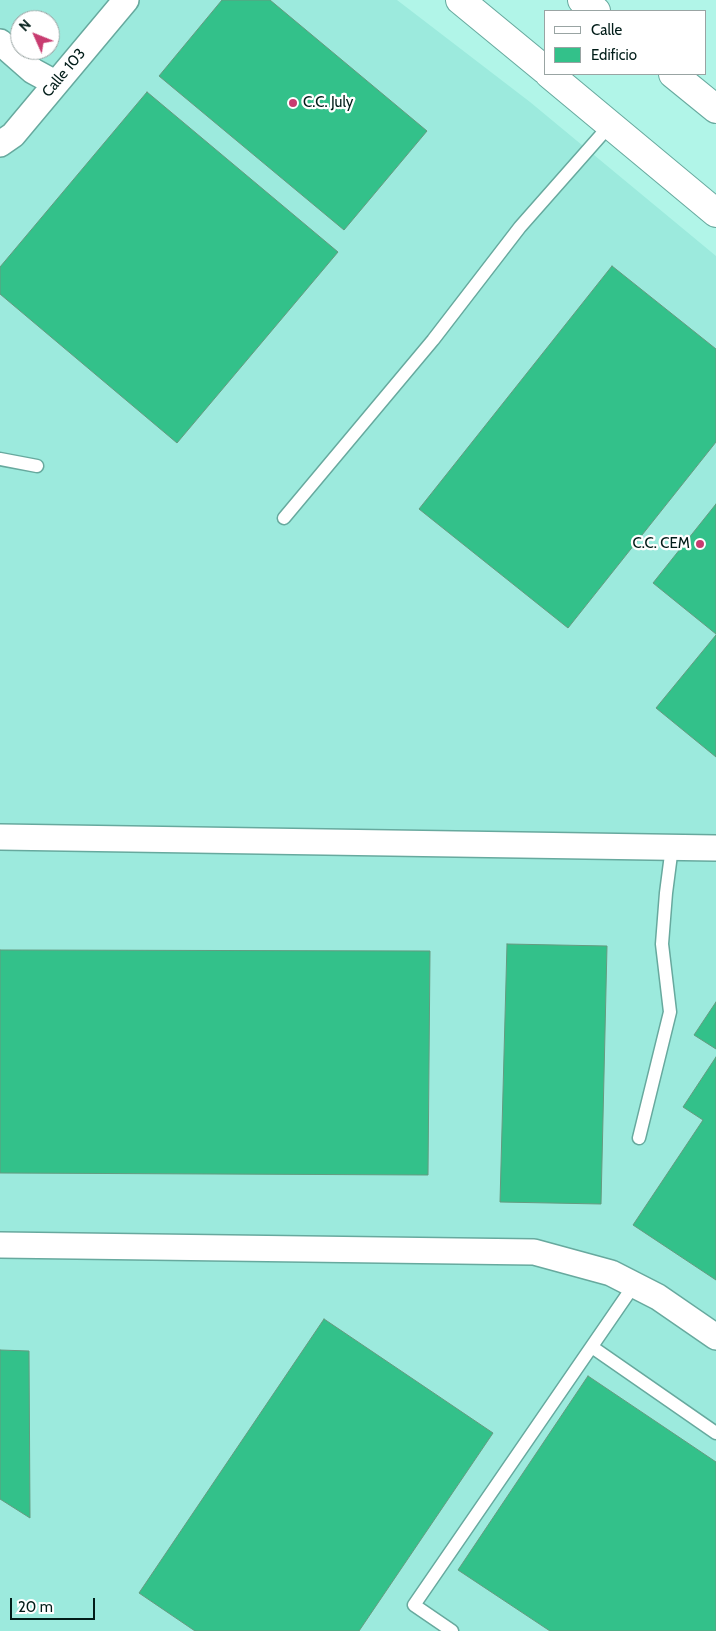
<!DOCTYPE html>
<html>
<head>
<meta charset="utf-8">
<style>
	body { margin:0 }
	#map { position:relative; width:716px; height:1631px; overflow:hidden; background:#b1f5e8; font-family:Cabin,sans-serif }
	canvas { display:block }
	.legend { position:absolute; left:544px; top:10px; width:162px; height:65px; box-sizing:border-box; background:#fff; border:1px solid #99a4a3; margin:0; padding:6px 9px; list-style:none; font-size:15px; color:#011c18 }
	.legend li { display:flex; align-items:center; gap:10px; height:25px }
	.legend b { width:25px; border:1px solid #99a4a3 }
	.north { position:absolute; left:10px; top:10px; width:50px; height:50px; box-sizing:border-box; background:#fff; border:1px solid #99a4a3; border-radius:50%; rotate:314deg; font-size:14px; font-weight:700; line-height:20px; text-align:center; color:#011c18 }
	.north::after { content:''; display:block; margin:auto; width:18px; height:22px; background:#c83c70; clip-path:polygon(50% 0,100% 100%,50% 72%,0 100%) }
	.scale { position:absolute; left:10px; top:1598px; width:85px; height:22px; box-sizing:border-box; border:2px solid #011c18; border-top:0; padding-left:6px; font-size:15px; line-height:18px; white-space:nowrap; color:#011c18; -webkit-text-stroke:4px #fff; paint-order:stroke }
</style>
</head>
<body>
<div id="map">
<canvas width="716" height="1631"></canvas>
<ul class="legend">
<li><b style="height:6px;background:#fff"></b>Calle</li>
<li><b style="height:14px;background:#33c18a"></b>Edificio</li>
</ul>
<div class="north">N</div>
<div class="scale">20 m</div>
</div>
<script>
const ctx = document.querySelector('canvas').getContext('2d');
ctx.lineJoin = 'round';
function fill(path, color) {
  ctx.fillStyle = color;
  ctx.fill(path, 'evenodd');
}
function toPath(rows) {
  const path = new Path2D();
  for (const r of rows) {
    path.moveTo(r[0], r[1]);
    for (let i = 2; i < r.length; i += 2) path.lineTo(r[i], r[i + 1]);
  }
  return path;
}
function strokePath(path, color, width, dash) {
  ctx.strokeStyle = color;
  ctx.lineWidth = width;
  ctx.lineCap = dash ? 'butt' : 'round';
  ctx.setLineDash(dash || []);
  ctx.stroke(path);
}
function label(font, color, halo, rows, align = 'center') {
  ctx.font = font + ' Cabin,sans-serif';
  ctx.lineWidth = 4.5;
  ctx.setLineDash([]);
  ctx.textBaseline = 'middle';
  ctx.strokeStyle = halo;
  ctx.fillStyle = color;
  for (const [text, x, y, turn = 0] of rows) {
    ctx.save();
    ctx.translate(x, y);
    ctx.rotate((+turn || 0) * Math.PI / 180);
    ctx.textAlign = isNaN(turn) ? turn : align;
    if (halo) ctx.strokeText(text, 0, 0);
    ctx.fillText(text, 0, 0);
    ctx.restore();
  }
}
fill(toPath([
	[0,0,397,0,530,102,716,256,716,1631,0,1631],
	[20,20,50,20,50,50,20,50]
]), '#9ceadd');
const building = toPath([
	[222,0,270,0,427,131,344,230,159,76,222,0],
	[147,92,338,252,177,443,0,294,0,267,147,92],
	[612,266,716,349,716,442,568,628,419,509,612,266],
	[716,504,716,634,653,583,716,504],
	[716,635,716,757,656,708,716,635],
	[507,944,607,946,601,1204,500,1202,507,944],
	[0,950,430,951,428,1175,0,1173,0,950],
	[716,1002,716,1049,694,1035,716,1002],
	[716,1057,716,1280,633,1225,703,1120,683,1107,716,1057],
	[324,1319,493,1433,359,1631,195,1631,139,1593,324,1319],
	[0,1350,29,1351,30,1518,0,1499,0,1350],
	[588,1376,716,1462,716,1631,550,1631,458,1570,588,1376]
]);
fill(building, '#33c18a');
strokePath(building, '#659b80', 1);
const lane = toPath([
	[0,459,37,466],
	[284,518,433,340,520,227,610,125],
	[639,1138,670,1012,662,944,666,893,672,847],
	[592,1347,716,1433],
	[452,1631,414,1605,634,1285]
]);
const street = toPath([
	[0,42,33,71,55,83],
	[0,144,13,135,126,0],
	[0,837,716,848],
	[0,1245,534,1252,611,1273,658,1297,716,1337]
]);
const primary = toPath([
	[460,0,545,70],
	[582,0,596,11],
	[549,74,716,213],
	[673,74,716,109]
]);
strokePath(lane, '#67a99e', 15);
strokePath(street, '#67a99e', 28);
strokePath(primary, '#67a99e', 30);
strokePath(lane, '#fff', 12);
strokePath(street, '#fff', 25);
strokePath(primary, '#fff', 28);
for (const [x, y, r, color] of [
	[293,103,5,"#c83c70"],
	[700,544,5,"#c83c70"]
]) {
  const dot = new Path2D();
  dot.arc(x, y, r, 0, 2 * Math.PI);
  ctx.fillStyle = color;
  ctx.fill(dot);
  strokePath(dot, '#fff', 2);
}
label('15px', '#011c18', '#fff', [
	["Calle 103",64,73,-50]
]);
label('15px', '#011c18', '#fff', [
	["C.C. July",303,103],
	["C.C. CEM",690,544,"right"]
], 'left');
</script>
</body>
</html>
